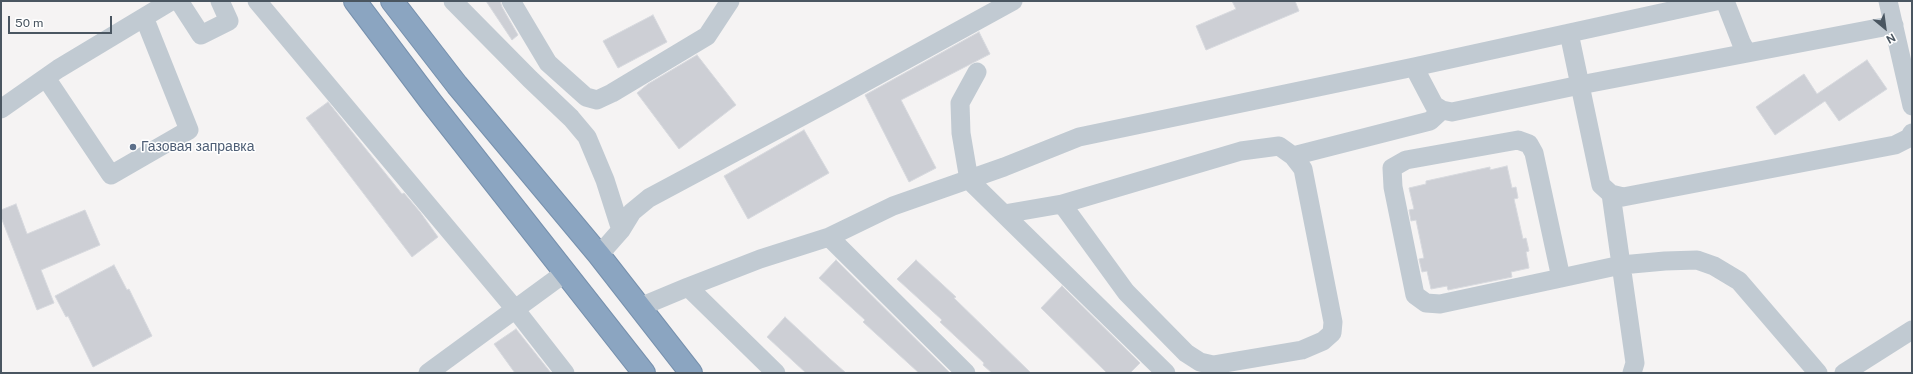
<!DOCTYPE html>
<html>
<head>
<meta charset="utf-8">
<style>
	body { margin:0 }
	#map { position:relative; width:1913px; height:374px; overflow:hidden; background:#f5f3f3; font-family:"Public Sans",sans-serif }
	canvas { display:block }
	.frame { position:absolute; inset:0; border:2px solid #4a5661; pointer-events:none }
	.north { position:absolute; left:1865px; top:8px; width:40px; height:40px; -webkit-text-stroke:3px #fff; paint-order:stroke; rotate:151deg; font-size:11px; font-weight:700; line-height:16px; text-align:center; color:#4a5661 }
	.north::after { content:''; display:block; margin:auto; width:14px; height:18px; background:#4a5661; clip-path:polygon(50% 0,100% 100%,50% 72%,0 100%) }
	.scale { position:absolute; left:8px; top:16px; width:104px; height:18px; box-sizing:border-box; border:2px solid #4a5661; border-top:0; padding-left:5px; font-size:12px; line-height:14px; white-space:nowrap; color:#4a5661; -webkit-text-stroke:3px #fff; paint-order:stroke }
</style>
</head>
<body>
<div id="map">
<canvas width="1913" height="374"></canvas>
<div class="frame"></div>
<div class="north">N</div>
<div class="scale">50 m</div>
</div>
<script>
const ctx = document.querySelector('canvas').getContext('2d');
ctx.lineJoin = 'round';
function fill(path, color) {
  ctx.fillStyle = color;
  ctx.fill(path, 'evenodd');
}
function toPath(rows) {
  const path = new Path2D();
  for (const r of rows) {
    path.moveTo(r[0], r[1]);
    for (let i = 2; i < r.length; i += 2) path.lineTo(r[i], r[i + 1]);
  }
  return path;
}
function strokePath(path, color, width, dash) {
  ctx.strokeStyle = color;
  ctx.lineWidth = width;
  ctx.lineCap = dash ? 'butt' : 'round';
  ctx.setLineDash(dash || []);
  ctx.stroke(path);
}
function label(font, color, halo, rows, align = 'center') {
  ctx.font = font + ' "Public Sans",sans-serif';
  ctx.lineWidth = 3;
  ctx.setLineDash([]);
  ctx.textBaseline = 'middle';
  ctx.strokeStyle = halo;
  ctx.fillStyle = color;
  for (const [text, x, y, turn = 0] of rows) {
    ctx.save();
    ctx.translate(x, y);
    ctx.rotate((+turn || 0) * Math.PI / 180);
    ctx.textAlign = isNaN(turn) ? turn : align;
    if (halo) ctx.strokeText(text, 0, 0);
    ctx.fillText(text, 0, 0);
    ctx.restore();
  }
}
const building = toPath([
	[486,1,500,1,502,7,518,35,512,40,486,1],
	[1232,1,1295,1,1299,11,1206,50,1196,26,1236,9,1232,1],
	[653,15,667,42,618,68,603,41,653,15],
	[979,32,990,54,901,100,936,168,909,182,865,95,979,32],
	[697,55,736,105,679,149,637,93,648,84,697,55],
	[1867,60,1887,89,1839,121,1825,101,1775,135,1756,107,1804,74,1817,94,1867,60],
	[328,102,402,194,404,193,420,212,438,237,412,257,306,118,328,102],
	[804,130,829,173,748,219,724,176,804,130],
	[1507,166,1512,188,1516,187,1518,198,1514,199,1523,239,1526,238,1529,251,1526,252,1529,268,1511,272,1512,277,1448,290,1447,286,1431,289,1427,271,1422,272,1419,259,1424,258,1416,220,1411,221,1409,210,1414,209,1409,188,1426,184,1426,181,1490,167,1490,170,1507,166],
	[16,204,27,234,85,210,100,245,41,270,54,303,37,310,1,217,1,210,16,204],
	[836,260,950,373,919,373,863,322,865,320,819,278,836,260],
	[916,260,956,297,954,298,1031,373,992,373,983,365,984,363,940,322,942,320,897,279,916,260],
	[114,265,127,290,129,289,152,336,93,367,68,316,66,317,55,296,114,265],
	[1062,286,1140,363,1130,373,1107,373,1041,308,1062,286],
	[785,317,829,358,846,373,806,373,767,337,785,317],
	[516,329,551,373,515,373,494,344,516,329]
]);
fill(building, '#cdcfd5');
strokePath(building, '#d7d9de', 1);
const highway = toPath([
	[355,1,431,102,644,373],
	[392,1,457,85,599,255,691,373]
]);
strokePath(highway, '#7690ad', 24);
strokePath(toPath([
	[179,1,201,35,229,21,220,1],
	[257,1,515,309,565,373],
	[453,1,530,79,571,118,587,137,605,180,621,230],
	[511,1,548,63,586,97,597,100,612,93,707,36,730,1],
	[1725,1,1741,42,1747,53],
	[1888,1,1912,106],
	[1569,33,1601,185,1611,194,1623,197,1895,145,1909,138,1912,133],
	[1414,67,1434,105,1442,110,1452,112,1580,85,1894,25],
	[977,72,960,103,961,133,969,180,1166,373],
	[46,78,111,175,189,130,144,17],
	[1,109,58,69,171,1],
	[1293,156,1430,121,1442,110],
	[1611,194,1635,363,1632,373],
	[1004,214,1062,204,1241,151,1279,146,1293,156,1303,169,1333,322,1332,333,1323,341,1302,350,1213,365,1200,362,1186,353,1126,292,1062,204],
	[829,237,966,373],
	[599,255,621,230,632,212,649,198,836,98,1013,1],
	[1561,278,1534,153,1529,144,1518,140,1406,160,1392,168,1393,187,1415,295,1426,303,1440,304,1561,278,1621,265,1665,261,1697,260,1714,266,1739,281,1818,373],
	[688,287,776,373],
	[640,307,688,287,760,259,829,237,893,206,1004,167,1079,137,1414,67,1716,1],
	[428,373,566,272],
	[1844,373,1912,330]
]), '#c1cad2', 19);
strokePath(highway, '#8ba5c1', 22);
for (const [x, y, r, color] of [
	[133,147,4,"#5c6f8a"]
]) {
  const dot = new Path2D();
  dot.arc(x, y, r, 0, 2 * Math.PI);
  ctx.fillStyle = color;
  ctx.fill(dot);
  strokePath(dot, '#fff', 1.5);
}
label('14px', '#4e5e75', '#fff', [
	["Газовая заправка",141,147]
], 'left');
</script>
</body>
</html>
